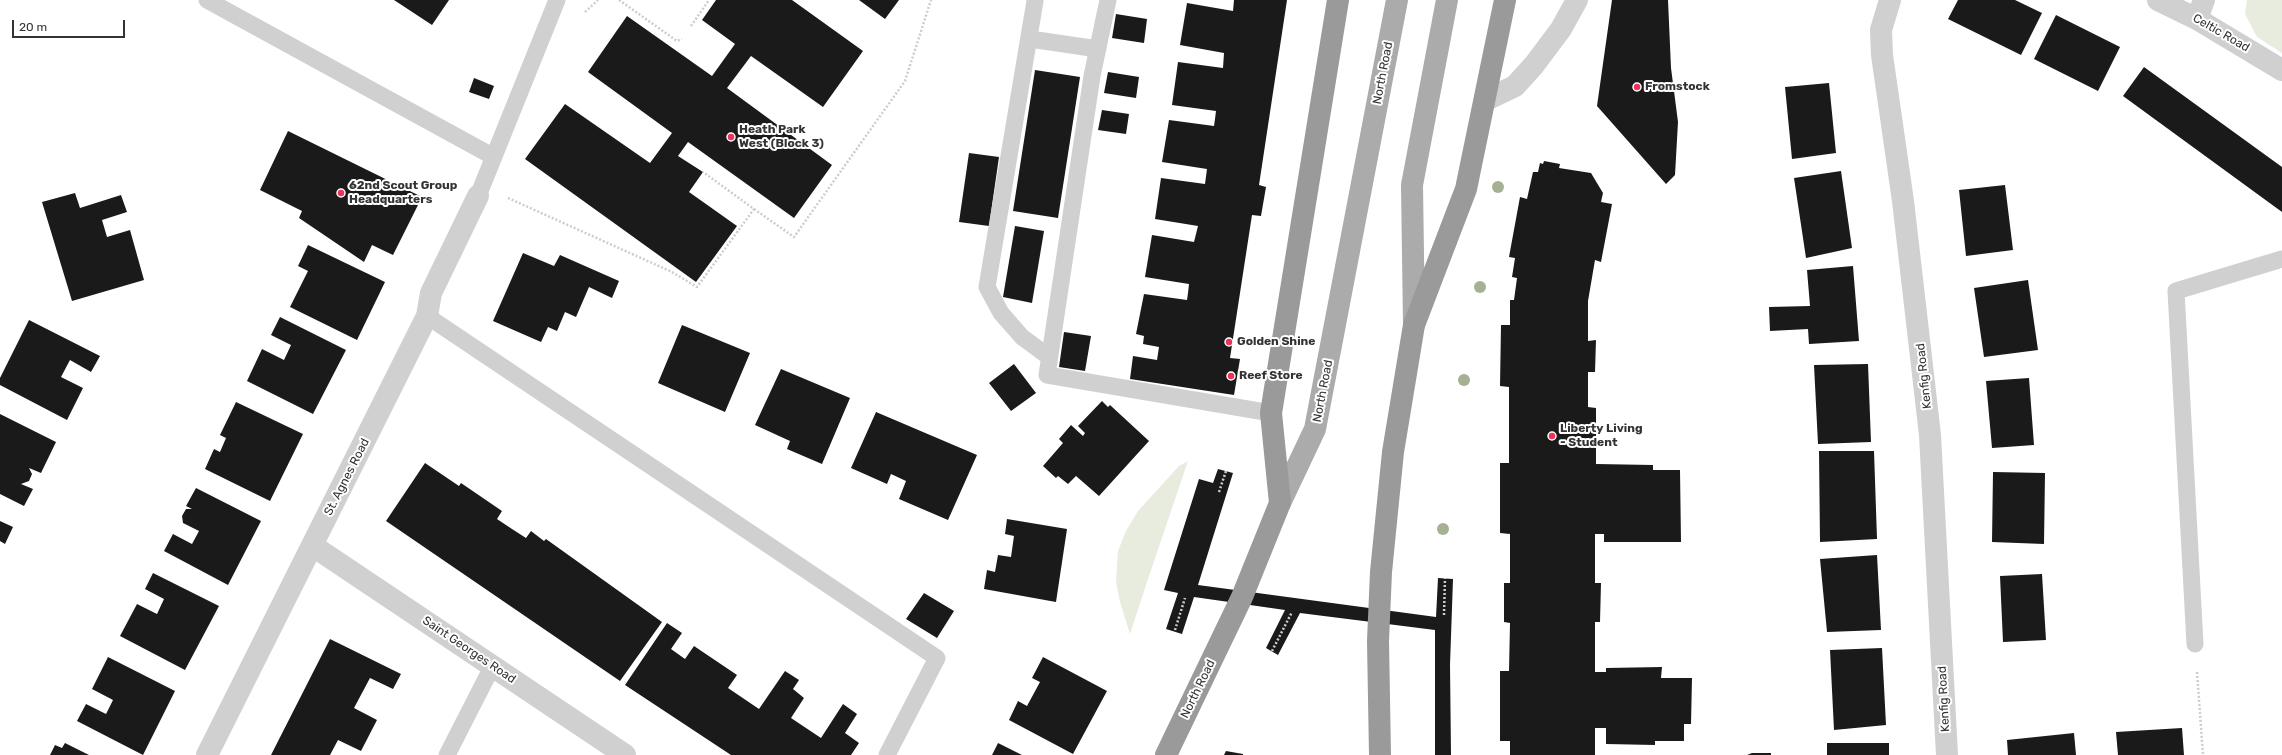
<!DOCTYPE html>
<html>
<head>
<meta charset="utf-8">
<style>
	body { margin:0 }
	#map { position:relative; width:2282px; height:755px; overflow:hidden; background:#fff; font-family:Rubik,sans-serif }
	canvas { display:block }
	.scale { position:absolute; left:12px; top:20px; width:113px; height:18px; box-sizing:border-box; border:2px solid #333; border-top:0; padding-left:5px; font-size:12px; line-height:14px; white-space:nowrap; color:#333; -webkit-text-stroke:3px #fff; paint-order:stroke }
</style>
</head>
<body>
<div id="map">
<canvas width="2282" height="755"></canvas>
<div class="scale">20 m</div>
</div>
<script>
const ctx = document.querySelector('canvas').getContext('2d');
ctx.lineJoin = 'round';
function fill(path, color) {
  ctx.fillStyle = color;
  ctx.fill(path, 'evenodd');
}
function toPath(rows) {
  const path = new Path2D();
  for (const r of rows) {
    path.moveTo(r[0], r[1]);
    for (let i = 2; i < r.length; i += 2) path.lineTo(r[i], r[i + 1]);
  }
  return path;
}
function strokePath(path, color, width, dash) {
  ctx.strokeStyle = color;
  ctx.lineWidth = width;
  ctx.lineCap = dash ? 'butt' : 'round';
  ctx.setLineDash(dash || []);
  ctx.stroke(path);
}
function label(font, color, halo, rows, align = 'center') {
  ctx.font = font + ' Rubik,sans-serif';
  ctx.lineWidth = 4;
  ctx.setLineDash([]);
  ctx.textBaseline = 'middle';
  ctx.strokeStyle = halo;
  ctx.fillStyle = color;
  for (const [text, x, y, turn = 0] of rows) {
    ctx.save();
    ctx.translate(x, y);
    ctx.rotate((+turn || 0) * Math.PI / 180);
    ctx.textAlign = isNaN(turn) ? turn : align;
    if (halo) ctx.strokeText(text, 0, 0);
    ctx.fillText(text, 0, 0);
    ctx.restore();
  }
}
fill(toPath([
	[2247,0,2282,0,2282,53,2257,37,2245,14],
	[1188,461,1147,582,1130,634,1120,602,1116,582,1118,551,1126,531,1138,511,1179,466]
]), '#e8ecde');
fill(toPath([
	[394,0,449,0,432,25],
	[716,0,792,0,863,51,823,107,751,56,727,88,832,165,794,218,688,142,678,156,703,172,689,192,737,226,696,282,525,159,565,104,650,163,672,133,588,72,627,16,712,76,735,44,702,20],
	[859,0,899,0,885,19],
	[1234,0,1287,0,1259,185,1266,187,1261,216,1252,215,1230,358,1240,359,1234,395,1130,379,1133,356,1157,360,1159,347,1143,344,1144,336,1136,334,1144,294,1187,300,1188,293,1189,284,1145,277,1152,235,1194,242,1198,226,1155,219,1161,178,1205,184,1207,169,1162,162,1169,120,1214,126,1215,119,1216,111,1172,105,1178,62,1223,68,1224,53,1180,45,1187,3,1233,11],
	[1612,0,1668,0,1671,68,1678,122,1675,175,1666,184,1597,106],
	[1958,0,2015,0,2042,13,2021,55,1948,19],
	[1116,14,1147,19,1144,43,1112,38],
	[2056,15,2120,47,2098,91,2034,59],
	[2144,67,2282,167,2282,212,2123,96],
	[1035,70,1080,77,1058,218,1013,211],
	[1108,72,1139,77,1136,98,1104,93],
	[474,78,494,86,489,99,469,92],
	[1829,83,1836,153,1792,159,1785,87],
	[1102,110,1129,114,1126,134,1098,130],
	[288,131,422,197,393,255,372,245,364,262,299,218,302,211,260,190],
	[969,153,999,157,989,226,959,222],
	[1544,161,1560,164,1559,168,1591,173,1603,193,1601,202,1612,204,1601,262,1595,260,1588,301,1588,341,1596,340,1595,372,1588,372,1588,407,1596,408,1596,464,1653,465,1653,470,1680,470,1681,542,1604,542,1604,534,1595,534,1595,583,1601,583,1600,622,1595,622,1595,672,1606,672,1606,668,1662,667,1661,678,1692,678,1691,724,1684,724,1684,741,1655,741,1655,745,1606,744,1606,728,1595,728,1595,755,1510,755,1510,741,1500,741,1500,671,1509,671,1510,623,1504,622,1504,583,1510,583,1510,534,1500,533,1500,463,1509,463,1509,387,1500,386,1501,325,1510,325,1510,300,1514,300,1517,278,1512,277,1515,258,1509,257,1520,197,1527,199,1533,172,1538,172,1540,163,1543,164],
	[1841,171,1852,248,1806,258,1794,178],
	[2005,185,2013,250,1966,256,1959,190],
	[75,193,80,208,121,195,127,212,102,220,107,237,130,230,144,280,72,301,42,202],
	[1015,226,1044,231,1032,303,1003,297],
	[308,245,385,282,357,340,290,307,308,271,298,266],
	[523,253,554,266,560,255,619,281,612,298,589,287,576,317,565,312,557,331,548,327,541,342,493,321],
	[1853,266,1859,341,1809,344,1808,329,1770,331,1769,307,1810,306,1807,270],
	[2028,280,2038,350,1984,357,1974,288],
	[280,317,346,350,313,414,247,381,262,349,284,360,291,345,271,335],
	[29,320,100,356,91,372,70,360,61,377,83,388,67,420,0,385,0,378],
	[682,325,750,353,725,412,658,383],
	[1064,332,1091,336,1085,371,1059,367],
	[1014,364,1036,393,1011,411,989,383],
	[1868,364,1871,442,1818,444,1814,365],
	[781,369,850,398,822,464,787,449,790,441,755,425],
	[2029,378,2034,445,1992,448,1986,381],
	[1102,401,1108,407,1110,405,1149,441,1099,496,1076,476,1068,484,1058,476,1056,478,1043,466,1063,443,1059,439,1071,425,1083,436,1085,433,1078,426],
	[236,402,303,434,270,501,205,469,214,449,220,452,226,438,220,435],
	[876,412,977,455,948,520,899,499,906,481,891,474,887,484,851,468],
	[0,414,56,442,41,473,29,468,32,474,29,481,21,484,33,489,24,506,0,494],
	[1819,451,1874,451,1877,539,1820,542],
	[425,463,459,486,461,483,502,511,497,519,512,529,526,538,531,531,544,541,546,539,662,622,620,681,386,521],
	[1218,469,1233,473,1198,585,1436,617,1438,578,1453,579,1450,665,1451,755,1435,755,1435,630,1300,613,1278,655,1266,648,1285,610,1194,597,1182,634,1166,629,1178,593,1164,590,1199,479,1213,483],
	[1993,472,2045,473,2044,544,1992,542],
	[196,488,261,521,228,585,164,551,173,534,192,544,199,531,183,523,182,516,186,509,192,509,186,506],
	[1007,519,1067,529,1056,602,984,589,987,570,995,572,998,555,1011,557,1014,536,1005,534],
	[0,521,13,527,5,544,0,541],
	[1877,555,1881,630,1827,632,1820,559],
	[153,573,219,606,185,670,120,636,137,604,157,614,164,599,145,589],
	[2042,574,2046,640,2003,642,2000,576],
	[924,593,954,611,937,638,906,619],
	[667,623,682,633,671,649,685,659,694,646,737,675,728,688,759,709,785,671,799,680,793,689,804,698,791,718,821,738,843,704,857,714,845,733,859,743,851,755,731,755,625,685],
	[330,639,401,674,393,689,370,678,354,708,377,720,361,751,338,740,330,755,271,755],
	[1882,648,1886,725,1834,730,1830,650],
	[108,657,175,691,143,755,77,721,86,704,106,714,113,700,92,689],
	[1043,657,1107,691,1073,754,1009,720,1018,701,1027,706,1040,682,1032,678],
	[2182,728,2184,755,2118,755,2116,732],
	[2074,733,2076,755,2008,755,2007,740],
	[65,743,89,755,50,755,55,745,62,748],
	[998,743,1022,755,992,755],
	[1827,743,1889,743,1889,755,1827,755],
	[1226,751,1243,754,1243,755,1224,755],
	[1752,753,1771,753,1771,755,1747,755]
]), '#1a1a1a');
strokePath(toPath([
	[619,0,677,41,682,39],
	[585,12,598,0],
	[691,26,709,0],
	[508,198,672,272,697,287,754,209,703,172],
	[754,209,794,237,905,81,931,0],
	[1219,492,1226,471],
	[1444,615,1445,578],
	[1175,630,1185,598],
	[1272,651,1292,612],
	[2197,672,2203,755]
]), '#cdcdcd', 2.5, [2, 2]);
strokePath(toPath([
	[207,0,494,157],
	[1108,0,1092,76,1047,375,1271,413],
	[1035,1,987,287,1001,313,1022,337,1049,357],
	[1030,39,1098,49],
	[478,196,557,0],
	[427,316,937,658,887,755],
	[2195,644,2176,291,2282,259],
	[447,755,493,665]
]), '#d0d0d0', 17);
strokePath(toPath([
	[1890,0,1881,30,1882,55,1903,201,1930,435,1947,755],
	[2158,0,2197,19,2282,70],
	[2197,19,2204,0],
	[1486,100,1515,86,1534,65,1561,29,1577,0],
	[313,546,625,755],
	[207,755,427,316,431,293,478,196]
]), '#d0d0d0', 22);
strokePath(toPath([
	[1414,325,1412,185,1447,0],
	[1280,503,1315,429,1397,0]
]), '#ababab', 22);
strokePath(toPath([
	[1166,755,1242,597,1280,503,1271,413,1338,0],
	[1380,755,1378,641,1381,572,1393,452,1414,325,1466,189,1505,0]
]), '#9a9a9a', 22);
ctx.fillStyle = '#a6b194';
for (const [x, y] of [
	[1498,187],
	[1480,287],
	[1464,380],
	[1443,529]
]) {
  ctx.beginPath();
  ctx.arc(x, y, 6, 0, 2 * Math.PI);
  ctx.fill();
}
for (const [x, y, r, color] of [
	[1637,87,4,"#eb335a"],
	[731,137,4,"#eb335a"],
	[341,193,4,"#eb335a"],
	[1229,342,4,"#eb335a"],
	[1231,376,4,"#eb335a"],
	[1552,436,4,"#eb335a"]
]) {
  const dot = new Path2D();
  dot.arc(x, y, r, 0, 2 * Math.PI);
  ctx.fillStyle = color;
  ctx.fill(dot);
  strokePath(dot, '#fff', 1.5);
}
label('12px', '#333', '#fff', [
	["Celtic Road",2221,33,30],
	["North Road",1383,73,-79],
	["Kenfig Road",1924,376,-96],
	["North Road",1323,391,-79],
	["St. Agnes Road",347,477,-63],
	["Saint Georges Road",469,650,34],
	["North Road",1198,689,-64],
	["Kenfig Road",1944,699,-93]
]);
label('bold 12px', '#333', '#fff', [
	["Fromstock",1645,87],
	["Heath Park",739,130],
	["West (Block 3)",739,144],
	["62nd Scout Group",349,186],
	["Headquarters",349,200],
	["Golden Shine",1237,342],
	["Reef Store",1239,376],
	["Liberty Living",1560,429],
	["- Student",1560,443]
], 'left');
</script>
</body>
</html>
